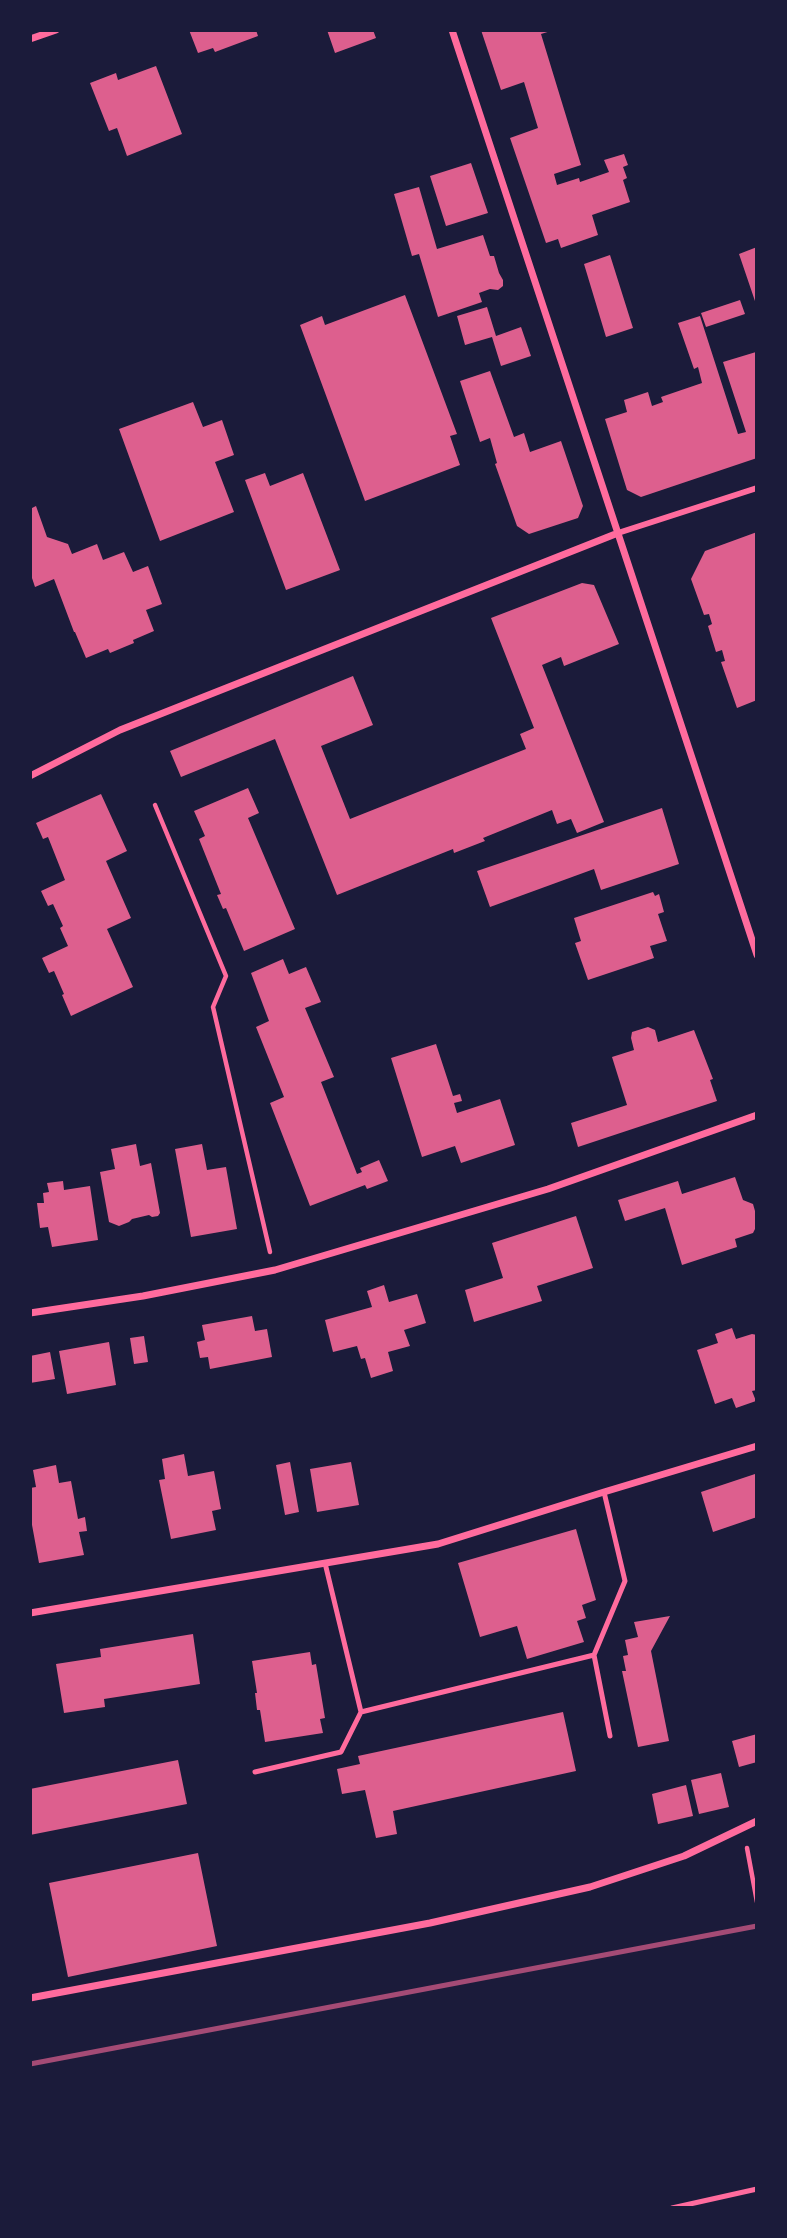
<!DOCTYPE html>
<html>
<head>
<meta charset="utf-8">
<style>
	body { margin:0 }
	#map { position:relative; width:787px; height:2238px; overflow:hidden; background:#1b1b3a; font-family:"Roboto Serif",serif }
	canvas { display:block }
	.frame { position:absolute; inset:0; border:32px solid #1b1b3a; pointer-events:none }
</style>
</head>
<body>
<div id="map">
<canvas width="787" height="2238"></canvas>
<div class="frame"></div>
</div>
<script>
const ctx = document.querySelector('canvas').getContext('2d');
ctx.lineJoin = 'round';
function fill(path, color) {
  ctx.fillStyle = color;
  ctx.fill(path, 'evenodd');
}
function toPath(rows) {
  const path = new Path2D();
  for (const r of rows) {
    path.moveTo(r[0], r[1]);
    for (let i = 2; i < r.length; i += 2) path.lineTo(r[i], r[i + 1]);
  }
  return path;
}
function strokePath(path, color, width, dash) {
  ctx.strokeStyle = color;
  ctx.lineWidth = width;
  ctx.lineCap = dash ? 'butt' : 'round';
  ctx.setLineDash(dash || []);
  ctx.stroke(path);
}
fill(toPath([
	[189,30,256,30,258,36,215,52,213,48,198,53],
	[327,30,373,30,376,38,335,53],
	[481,30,554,30,541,34,581,165,554,174,557,185,579,178,580,182,609,172,604,160,624,154,628,165,623,167,627,178,623,180,630,202,592,215,598,235,561,248,558,239,546,243,510,138,538,128,524,82,501,90],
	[156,66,182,134,127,156,117,128,109,131,90,83,116,73,118,80],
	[471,163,488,213,446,226,430,176],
	[419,187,437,249,483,235,490,256,494,256,499,273,503,280,503,286,498,290,490,289,479,293,482,302,438,317,419,254,412,256,394,194],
	[757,247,757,307,739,254],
	[610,255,633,328,606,337,584,264],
	[405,295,457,434,450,436,460,465,365,501,300,325,322,316,325,325],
	[740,300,745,314,706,327,701,313],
	[487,307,496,336,521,327,531,356,501,366,492,337,465,345,457,316],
	[700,316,738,434,746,432,723,362,756,352,757,458,641,497,627,490,605,419,627,412,624,400,648,392,652,406,663,402,661,397,702,383,698,367,694,369,678,323],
	[490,371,514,437,524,433,530,452,561,441,583,506,578,518,529,534,517,526,495,464,497,463,490,438,480,442,460,381],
	[193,402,203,427,222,420,234,455,215,462,234,512,160,541,119,429],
	[265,473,270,486,303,473,340,570,286,590,245,480],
	[36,506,47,537,68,544,72,554,97,544,103,560,124,552,133,572,148,566,162,604,146,610,154,631,133,640,134,643,110,653,108,649,86,658,75,632,74,632,54,579,35,587,30,572,30,509],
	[757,532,757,700,737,708,721,662,725,661,722,650,716,652,708,626,712,624,709,614,704,615,691,579,705,551],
	[582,583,594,585,619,644,564,666,561,657,542,665,604,822,577,833,571,819,557,824,552,810,483,838,485,841,454,853,453,849,337,895,275,739,181,777,170,751,353,676,373,725,321,746,350,819,526,749,520,734,534,728,491,618],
	[248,788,259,813,248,818,295,929,244,951,226,908,223,909,217,895,221,894,199,839,205,836,194,811],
	[101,794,127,851,106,861,131,918,107,929,133,987,71,1016,62,995,64,994,54,971,49,973,42,958,68,946,60,928,63,926,53,904,48,906,41,891,65,880,48,837,43,839,36,823],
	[662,808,679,864,601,890,594,869,490,907,477,871],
	[653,892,655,896,659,894,664,912,658,914,667,941,650,946,654,958,588,980,575,943,581,941,574,918],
	[283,959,289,974,306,967,321,1002,305,1008,334,1077,321,1082,357,1174,362,1172,360,1168,379,1160,388,1181,367,1189,365,1185,310,1206,270,1103,284,1097,256,1027,269,1021,251,973],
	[648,1027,655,1030,658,1042,694,1030,713,1079,710,1080,717,1101,578,1147,571,1123,627,1105,612,1057,634,1050,631,1038,632,1032],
	[436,1044,453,1096,460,1094,462,1101,454,1103,457,1113,500,1099,515,1145,461,1163,455,1146,422,1157,391,1058],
	[136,1144,140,1166,151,1163,160,1213,158,1216,152,1217,149,1215,132,1219,129,1222,119,1226,109,1222,100,1172,115,1169,111,1149],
	[202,1144,207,1170,226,1167,237,1229,191,1237,175,1149],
	[735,1177,743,1200,753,1204,757,1218,757,1225,753,1233,735,1239,737,1247,682,1265,665,1208,625,1221,618,1200,678,1181,682,1194],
	[63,1181,64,1190,90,1186,98,1240,52,1247,48,1227,40,1228,37,1203,44,1203,43,1193,49,1192,47,1183],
	[576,1216,593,1268,537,1286,542,1301,474,1322,465,1290,503,1278,492,1243],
	[384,1285,389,1302,417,1294,426,1323,404,1330,410,1346,388,1352,393,1371,371,1378,365,1358,361,1359,357,1346,333,1352,325,1320,372,1307,367,1291],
	[252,1316,255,1331,267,1329,272,1357,210,1369,208,1357,200,1358,197,1342,205,1340,202,1325],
	[732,1328,736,1339,752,1334,757,1335,757,1390,752,1391,756,1401,736,1408,732,1398,715,1404,697,1350,718,1343,715,1334],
	[144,1336,148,1362,134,1364,130,1338],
	[109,1342,116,1385,67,1394,59,1351],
	[50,1352,55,1379,30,1383,30,1356],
	[184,1454,188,1476,214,1471,221,1509,212,1511,216,1530,171,1539,159,1480,165,1479,162,1459],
	[290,1462,299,1512,285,1515,276,1465],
	[351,1462,359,1505,317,1512,310,1469],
	[56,1465,59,1483,71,1481,78,1519,85,1517,87,1531,79,1532,84,1555,39,1563,30,1514,30,1488,36,1487,33,1470],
	[755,1474,757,1482,757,1517,713,1532,701,1492],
	[576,1529,596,1600,582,1605,586,1618,577,1621,584,1642,527,1659,517,1626,480,1637,458,1563],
	[670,1616,651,1651,669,1741,638,1747,622,1671,626,1671,623,1656,628,1655,625,1640,638,1637,634,1622],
	[193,1634,200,1684,104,1699,105,1707,64,1713,56,1664,101,1657,100,1649],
	[310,1652,312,1665,316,1664,325,1718,320,1719,323,1733,265,1742,260,1710,257,1710,255,1693,257,1693,252,1661],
	[563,1712,576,1771,393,1811,397,1834,376,1838,365,1790,342,1794,337,1769,360,1764,358,1756],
	[757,1734,757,1762,739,1767,732,1741],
	[178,1760,187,1804,30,1835,30,1789],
	[721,1773,729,1807,699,1814,691,1780],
	[686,1785,693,1816,658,1824,652,1794],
	[198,1853,217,1946,68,1977,49,1883]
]), '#dd5f8e');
strokePath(toPath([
	[155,805,226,976,213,1007,270,1252],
	[747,1848,757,1902]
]), '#ff6b9d', 4.5);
strokePath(toPath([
	[604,1492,625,1581,594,1655,610,1736],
	[325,1563,361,1712,594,1655],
	[255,1772,341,1752,361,1712],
	[672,2208,757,2189]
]), '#ff6b9d', 5);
strokePath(toPath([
	[618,533,757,488]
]), '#ff6b9d', 6);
strokePath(toPath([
	[452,30,757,955],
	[30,39,56,30],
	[30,776,120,730,618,533],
	[30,1313,143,1296,275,1270,548,1189,757,1115],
	[30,1613,438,1544,604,1492,757,1446],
	[30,1998,430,1923,590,1887,684,1856,757,1821]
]), '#ff6b9d', 7);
strokePath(toPath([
	[30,2064,757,1926]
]), '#a44b75', 5);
</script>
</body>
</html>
